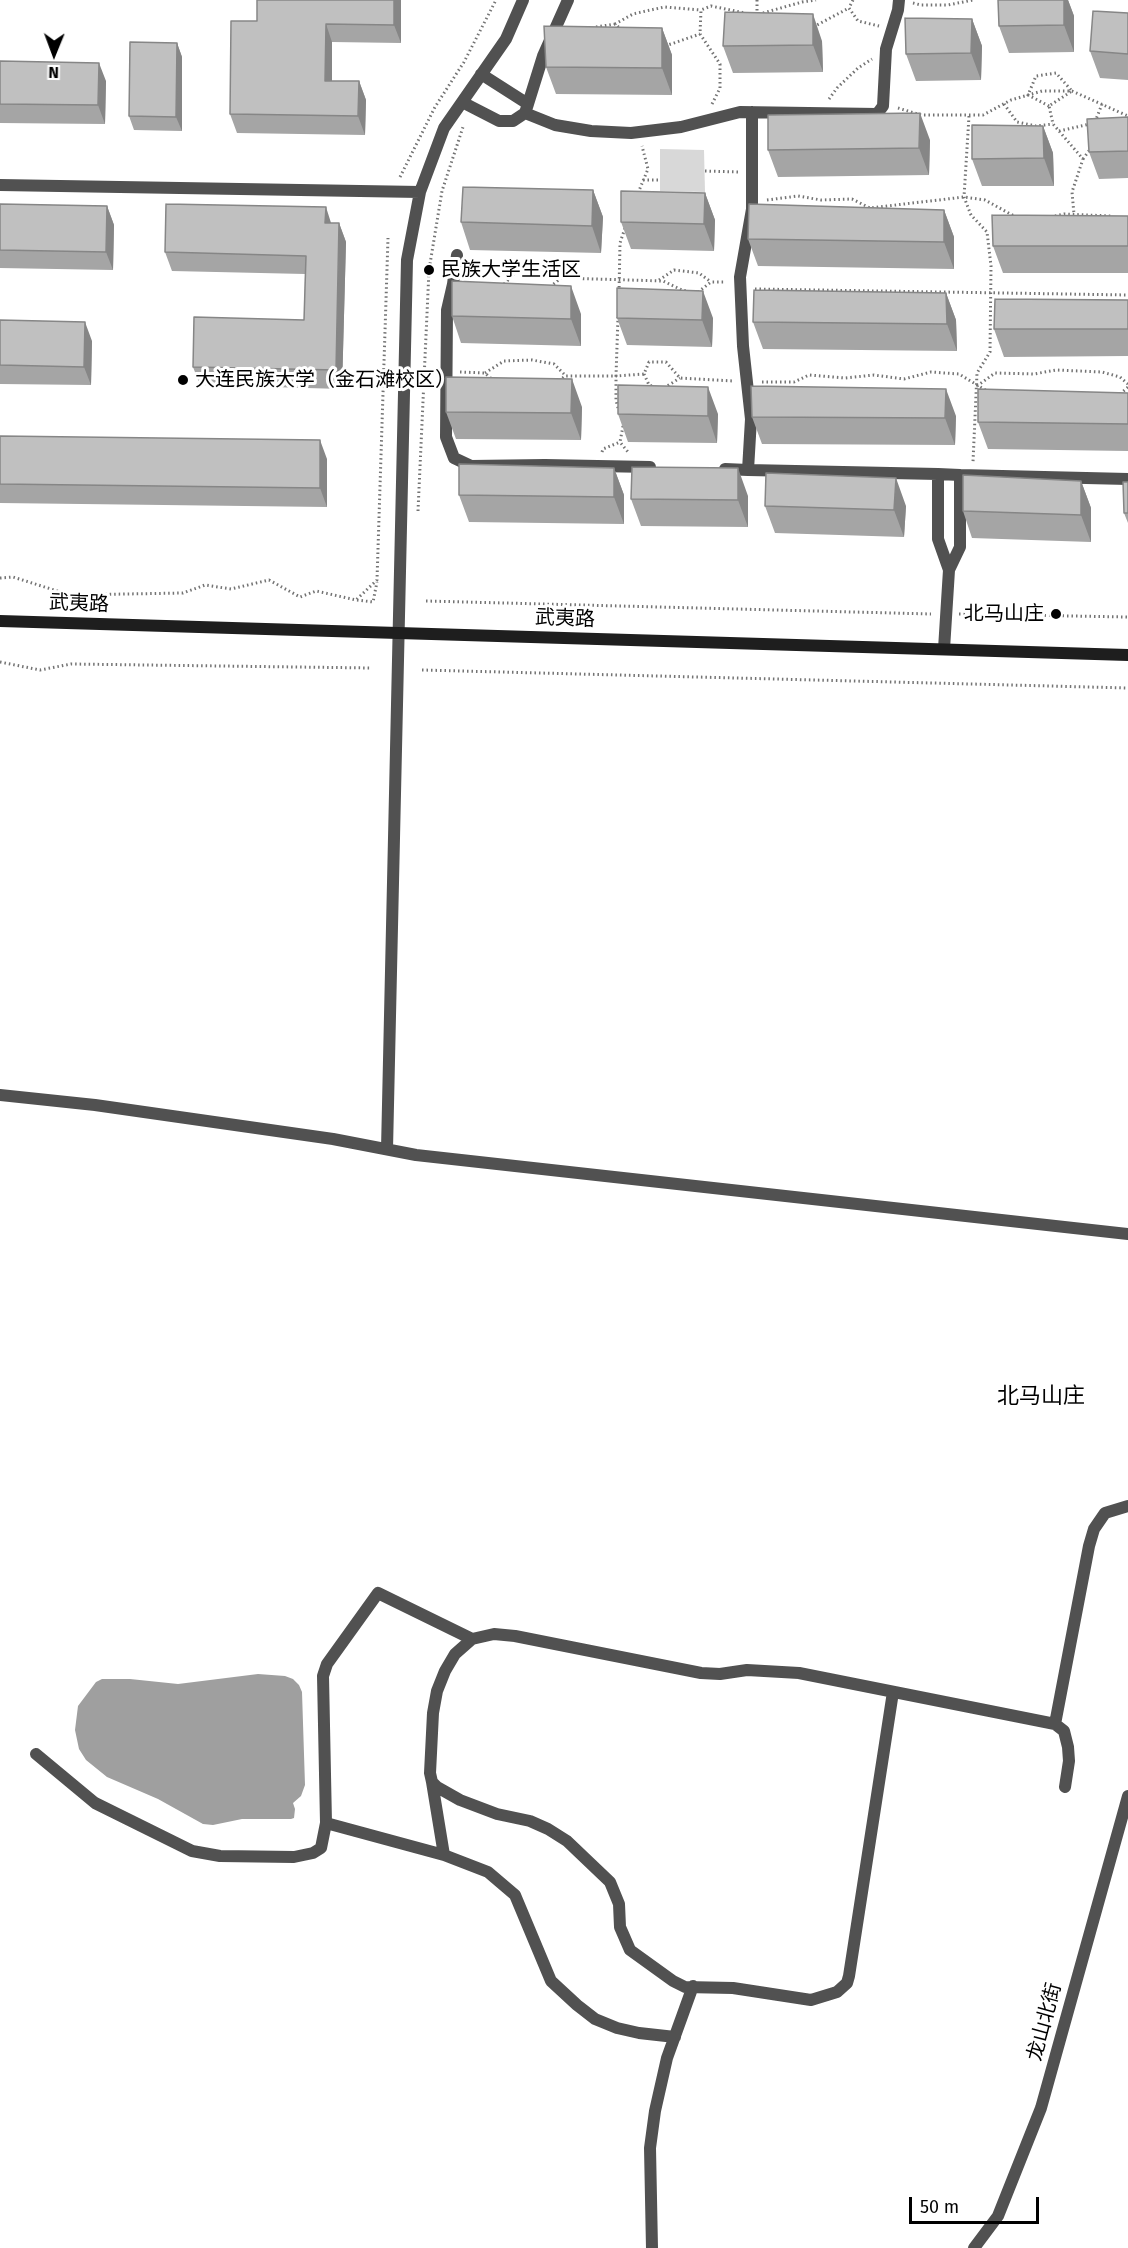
<!DOCTYPE html>
<html>
<head>
<meta charset="utf-8">
<style>
	body { margin:0 }
	#map { position:relative; width:1128px; height:2248px; overflow:hidden; background:#fff; font-family:"Fira Sans",sans-serif }
	canvas { display:block }
	.north { position:absolute; left:24px; top:24px; width:60px; height:60px; -webkit-text-stroke:4px #fff; paint-order:stroke; rotate:181deg; font-size:16px; font-weight:700; line-height:24px; text-align:center; color:#000 }
	.north::after { content:''; display:block; margin:auto; width:21px; height:27px; background:#000; clip-path:polygon(50% 0,100% 100%,50% 72%,0 100%) }
	.scale { position:absolute; left:909px; top:2197px; width:130px; height:27px; box-sizing:border-box; border:3px solid #000; border-top:0; padding-left:8px; font-size:18px; line-height:21px; white-space:nowrap; color:#000; -webkit-text-stroke:4px #fff; paint-order:stroke }
</style>
</head>
<body>
<div id="map">
<canvas width="1128" height="2248"></canvas>
<div class="north">N</div>
<div class="scale">50 m</div>
</div>
<script>
const ctx = document.querySelector('canvas').getContext('2d');
ctx.lineJoin = 'round';
function fill(path, color) {
  ctx.fillStyle = color;
  ctx.fill(path, 'evenodd');
}
function toPath(rows) {
  const path = new Path2D();
  for (const r of rows) {
    path.moveTo(r[0], r[1]);
    for (let i = 2; i < r.length; i += 2) path.lineTo(r[i], r[i + 1]);
  }
  return path;
}
function strokePath(path, color, width, dash) {
  ctx.strokeStyle = color;
  ctx.lineWidth = width;
  ctx.lineCap = dash ? 'butt' : 'round';
  ctx.setLineDash(dash || []);
  ctx.stroke(path);
}
function label(font, color, halo, rows, align = 'center') {
  ctx.font = font + ' "Fira Sans","Noto Sans SC",sans-serif';
  ctx.lineWidth = 6;
  ctx.setLineDash([]);
  ctx.textBaseline = 'middle';
  ctx.strokeStyle = halo;
  ctx.fillStyle = color;
  for (const [text, x, y, turn = 0] of rows) {
    ctx.save();
    ctx.translate(x, y);
    ctx.rotate((+turn || 0) * Math.PI / 180);
    ctx.textAlign = isNaN(turn) ? turn : align;
    if (halo) ctx.strokeText(text, 0, 0);
    ctx.fillText(text, 0, 0);
    ctx.restore();
  }
}
fill(toPath([
	[660,149,704,150,705,192,660,191]
]), '#d8d8d8');
fill(toPath([
	[258,1674,285,1676,293,1679,299,1685,302,1692,305,1785,301,1796,293,1803,295,1809,294,1818,291,1819,242,1819,213,1825,203,1824,158,1799,107,1777,86,1760,79,1749,75,1730,78,1706,96,1682,102,1679,130,1679,178,1684]
]), '#9f9f9f');
strokePath(toPath([
	[853,0,849,8,858,21,879,26],
	[913,3,921,5,948,5,973,0],
	[763,13,802,2,816,0],
	[757,15,757,0],
	[813,24,817,25,849,8],
	[596,27,615,24],
	[622,30,615,24,633,14,664,7,701,10],
	[665,45,668,45,700,34],
	[829,99,837,88,858,68,872,59],
	[712,104,720,88,720,64,700,34,701,10,711,6,745,13],
	[1004,104,1017,122,1036,126,1053,124],
	[1049,106,1028,95,1036,76,1056,73,1072,91,1049,106,1053,124,1083,159,1072,192,1074,214],
	[898,108,921,115,983,115,1011,100,1042,91,1072,91,1128,116],
	[969,116,964,197,971,215,987,232,991,266,990,352,977,373,973,462],
	[1095,122,1102,104],
	[1059,131,1090,124],
	[1083,159,1091,148],
	[705,171,738,172],
	[400,177,435,107,464,62,496,0],
	[643,180,660,180],
	[638,193,648,169,642,146],
	[767,200,798,196,821,200,852,199,870,208,964,197,985,200,1014,216],
	[1055,216,1064,214,1111,216],
	[659,280,674,270,699,273,711,282],
	[504,284,516,272,542,269,561,278],
	[550,287,561,278,663,281,682,290,688,291],
	[755,289,1128,295],
	[619,292,620,243,625,228],
	[698,292,711,282,726,282],
	[460,372,485,373,493,380],
	[485,373,504,361,532,360,554,364,565,375],
	[644,374,649,385,655,387],
	[559,381,565,376,616,376,618,317],
	[762,382,794,382,809,375,845,378,874,375,904,379,931,372,959,374,987,391],
	[977,386,995,373,1034,374,1056,370,1102,372,1120,377,1128,384],
	[664,388,680,378],
	[1120,394,1128,387],
	[618,408,616,400,616,376,644,374,649,362,666,362,680,378,734,381],
	[623,426,620,442,628,452],
	[602,452,603,449,620,442],
	[418,511,429,270,442,191,463,127],
	[0,578,13,577,70,595,183,593,205,585,231,589,269,580,300,597,316,591,356,600,377,580,388,238],
	[357,600,373,602,377,582],
	[426,601,931,614],
	[959,614,1128,617],
	[0,662,40,670,71,664,371,668],
	[422,670,1128,688]
]), '#737373', 3, [1.5, 3]);
strokePath(toPath([
	[462,102,499,121,513,121,525,113,528,104,481,74],
	[528,104,543,56,568,0],
	[525,113,555,125,591,131,631,133,681,127,740,112,877,114,883,106,886,49,898,10,899,0],
	[0,185,420,192],
	[457,255,453,284,447,310,446,437,454,458,471,466,545,465,650,467],
	[725,469,748,470,751,419,743,346,740,277,752,209,752,112],
	[748,470,938,474],
	[960,475,1128,479],
	[944,649,949,570,960,547,960,475,938,474,938,539,949,570],
	[0,1095,95,1105,333,1139,416,1155,1128,1234],
	[387,1149,407,260,420,192,444,128,506,39,523,0],
	[893,1692,849,1976,847,1983,837,1992,811,2000,733,1988,685,1987,673,1981,630,1950,620,1927,619,1904,610,1882,567,1841,548,1829,530,1821,497,1814,460,1800,437,1787,432,1782,430,1773,433,1713,437,1691,445,1671,455,1654,472,1639,494,1634,515,1636,701,1673,720,1674,747,1670,799,1673,1055,1724,1064,1731,1068,1747,1069,1761,1065,1787],
	[1055,1724,1089,1546,1094,1529,1105,1513,1128,1506],
	[36,1754,95,1803,192,1851,220,1856,294,1857,313,1853,321,1848,326,1823,323,1676,327,1664,378,1593,472,1639],
	[326,1823,444,1855,432,1782],
	[444,1855,488,1872,515,1895,551,1981,577,2005,595,2019,617,2028,639,2033,675,2037],
	[652,2248,650,2148,655,2111,667,2058,693,1986],
	[974,2248,998,2216,1041,2108,1128,1796]
]), '#515151', 12);
strokePath(toPath([
	[0,621,1128,655]
]), '#1e1e1e', 12);
fill(toPath([
	[401,0,401,43,332,42,332,81,359,81,366,100,365,135,237,133,230,114,257,21],
	[998,0,1068,0,1074,16,1074,52,1009,53,999,26],
	[1128,13,1128,80,1100,78,1090,51],
	[972,19,982,46,981,80,916,81,906,54],
	[662,28,672,55,672,95,556,94,546,67],
	[822,41,823,72,733,73,723,46],
	[177,43,182,57,182,131,134,130,129,116],
	[0,61,106,81,105,124,0,123],
	[1128,117,1128,178,1099,179,1089,152],
	[1043,126,1053,153,1054,186,982,186,972,159],
	[930,140,929,175,778,177,768,150],
	[593,190,603,217,601,253,470,250,461,222],
	[705,193,715,220,714,251,631,249,621,222],
	[0,204,107,206,114,225,113,270,0,268],
	[944,210,954,237,954,269,758,266,748,239],
	[1128,216,1128,273,1003,273,993,246],
	[331,223,339,223,346,242,342,389,200,385,193,367,304,320,305,274,172,271,165,252],
	[946,293,956,320,957,351,763,349,753,322],
	[1128,300,1128,356,1004,357,994,329],
	[581,314,581,346,461,343,452,316],
	[617,318,713,318,712,347,627,345],
	[0,320,92,341,91,385,0,384],
	[1128,393,1128,451,988,449,978,422],
	[582,407,581,440,456,439,446,412],
	[618,414,718,414,717,443,628,442],
	[956,416,955,445,762,444,752,417],
	[0,436,327,459,327,507,0,503],
	[614,468,624,495,624,524,469,522,459,495],
	[1081,481,1091,508,1091,542,972,538,963,511],
	[1128,482,1128,523,1124,513],
	[748,496,748,527,641,526,631,499],
	[765,506,906,506,904,537,775,533]
]), '#a5a5a5');
fill(toPath([
	[394,0,401,0,401,43,394,25],
	[1064,0,1068,0,1074,16,1074,52,1064,25],
	[813,14,822,41,823,72,813,45],
	[972,19,982,46,981,80,971,53],
	[326,24,332,42,332,100,325,81],
	[662,28,672,55,672,95,662,68],
	[177,43,182,57,182,131,176,117],
	[99,63,106,81,105,124,98,105],
	[359,81,366,100,365,135,358,116],
	[920,113,930,140,929,175,919,148],
	[1043,126,1053,153,1054,186,1044,158],
	[593,190,603,217,601,253,592,226],
	[705,193,715,220,714,251,704,224],
	[107,206,114,225,113,270,106,252],
	[326,207,332,226,325,223],
	[944,210,954,237,954,269,944,242],
	[339,223,346,242,342,389,336,370],
	[571,286,581,314,581,346,571,319],
	[703,291,713,318,712,347,702,320],
	[946,293,956,320,957,351,947,324],
	[85,322,92,341,91,385,84,367],
	[572,379,582,407,581,440,571,413],
	[708,387,718,414,717,443,708,416],
	[946,389,956,416,955,445,945,418],
	[320,440,327,459,327,507,320,488],
	[614,468,624,495,624,524,614,497],
	[738,468,748,496,748,527,738,500],
	[896,478,906,506,904,537,894,510],
	[1081,481,1091,508,1091,542,1081,515]
]), '#868686');
const building = toPath([
	[257,0,394,0,394,25,326,24,325,81,359,81,358,116,230,114,231,21,257,21,257,0],
	[998,0,1064,0,1064,25,999,26,998,0],
	[1093,11,1128,13,1128,54,1090,51,1093,11],
	[725,12,813,14,813,45,723,46,725,12],
	[905,18,972,19,971,53,906,54,905,18],
	[544,26,662,28,662,68,546,67,544,26],
	[130,42,177,43,176,117,129,116,130,42],
	[0,61,99,63,98,105,0,104,0,61],
	[920,113,919,148,768,150,768,115,920,113],
	[1128,117,1128,151,1089,152,1087,119,1128,117],
	[972,125,1043,126,1044,158,972,159,972,125],
	[463,187,593,190,592,226,461,222,463,187],
	[621,191,705,193,704,224,621,222,621,191],
	[0,204,107,206,106,252,0,250,0,204],
	[166,204,326,207,325,223,339,223,336,370,193,367,194,317,304,320,306,256,165,252,166,204],
	[749,204,944,210,944,242,748,239,749,204],
	[992,215,1128,216,1128,246,993,246,992,215],
	[452,281,571,286,571,319,452,316,452,281],
	[617,288,703,291,702,320,617,318,617,288],
	[754,290,946,293,947,324,753,322,754,290],
	[995,299,1128,300,1128,329,994,329,995,299],
	[0,320,85,322,84,367,0,365,0,320],
	[446,377,572,379,571,413,446,412,446,377],
	[618,385,708,387,708,416,618,414,618,385],
	[751,386,946,389,945,418,752,417,751,386],
	[978,389,1128,393,1128,424,978,422,978,389],
	[0,436,320,440,320,488,0,484,0,436],
	[459,464,614,468,614,497,459,495,459,464],
	[632,467,738,468,738,500,631,499,632,467],
	[766,473,896,478,894,510,765,506,766,473],
	[963,475,1081,481,1081,515,963,511,963,475],
	[1123,482,1128,482,1128,513,1124,513,1123,482]
]);
fill(building, '#c0c0c0');
strokePath(building, '#868686', 1.5);
for (const [x, y, r, color] of [
	[429,270,6,"#000"],
	[183,380,6,"#000"],
	[1056,614,6,"#000"]
]) {
  const dot = new Path2D();
  dot.arc(x, y, r, 0, 2 * Math.PI);
  ctx.fillStyle = color;
  ctx.fill(dot);
  strokePath(dot, '#fff', 2);
}
label('20px', '#000', '#fff', [
	["民族大学生活区",441,270],
	["大连民族大学（金石滩校区）",195,380],
	["北马山庄",1044,614,"right"]
], 'left');
label('20px', '#000', '#fff', [
	["武夷路",79,604,2],
	["武夷路",565,619,2],
	["龙山北街",1045,2022,-75]
]);
label('22px', '#000', '#fff', [
	["北马山庄",1041,1397]
]);
</script>
</body>
</html>
